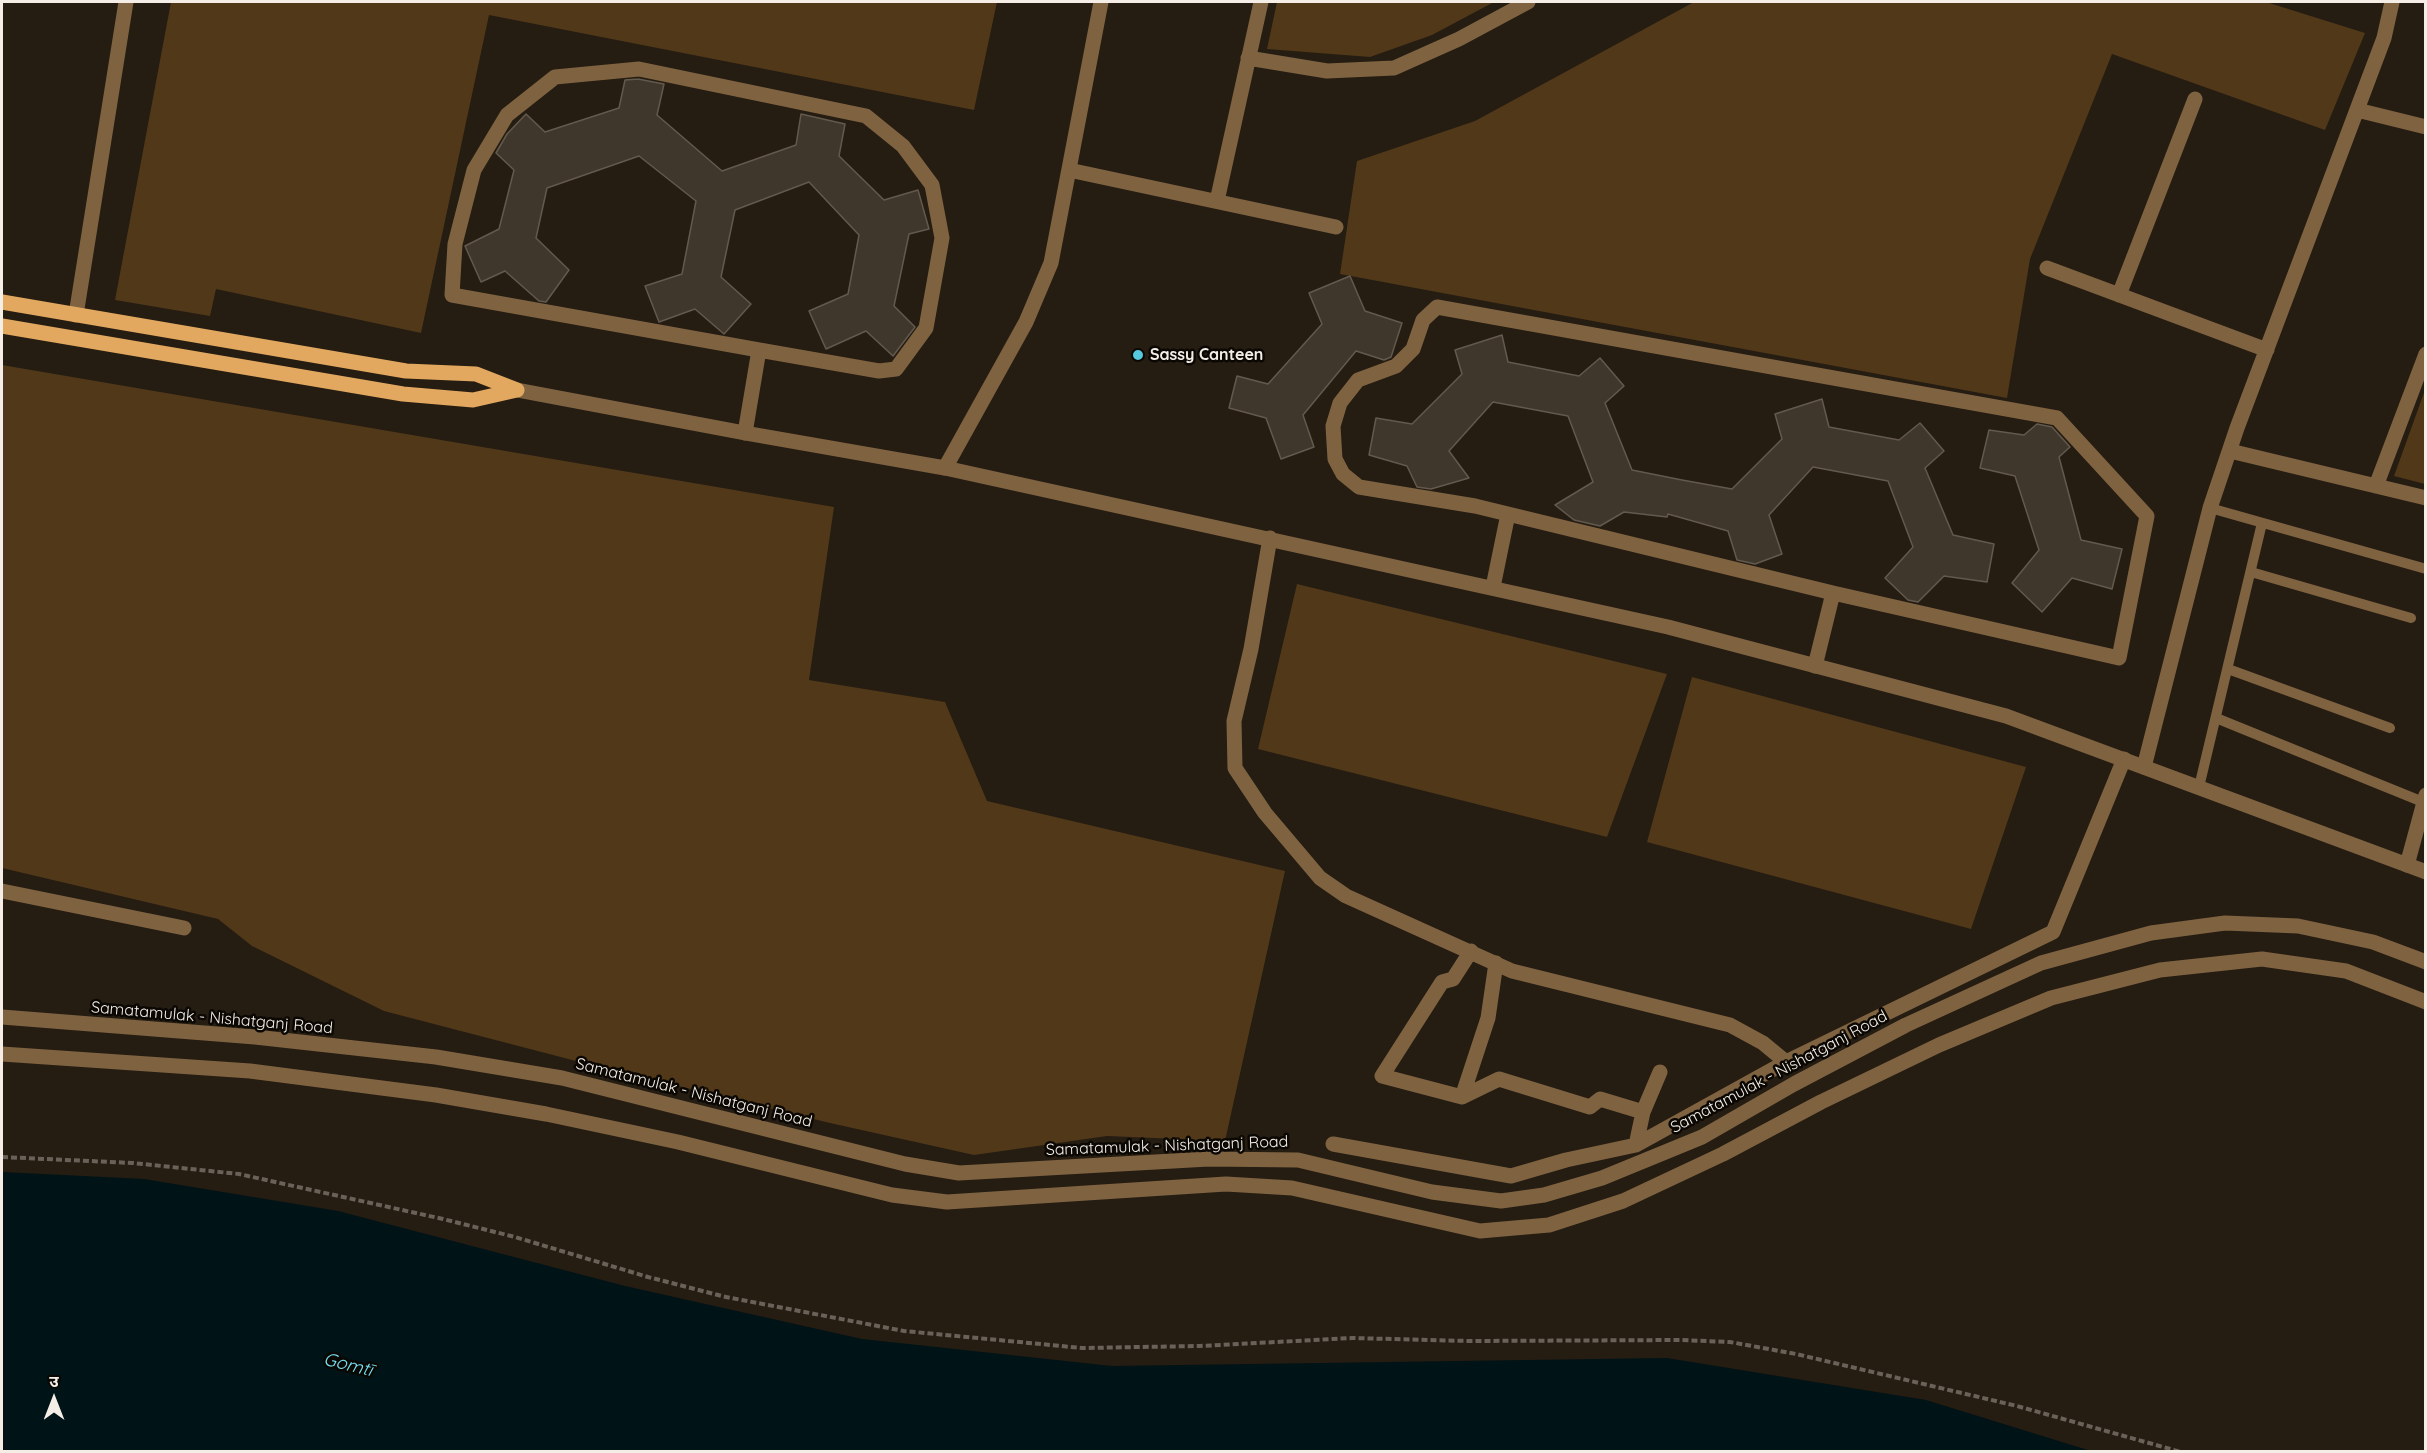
<!DOCTYPE html>
<html>
<head>
<meta charset="utf-8">
<style>
	body { margin:0 }
	#map { position:relative; width:2427px; height:1453px; overflow:hidden; background:#251c12; font-family:Quicksand,"Noto Sans Devanagari",sans-serif }
	canvas { display:block }
	.frame { position:absolute; inset:0; border:3px solid #f4eee7; pointer-events:none }
	.north { position:absolute; left:24px; top:1369px; width:60px; height:60px; -webkit-text-stroke:4px #0b0804; paint-order:stroke; rotate:0deg; font-size:16px; font-weight:700; line-height:24px; text-align:center; color:#f4eee7 }
	.north::after { content:''; display:block; margin:auto; width:21px; height:27px; background:#f4eee7; clip-path:polygon(50% 0,100% 100%,50% 72%,0 100%) }
</style>
</head>
<body>
<div id="map">
<canvas width="2427" height="1453"></canvas>
<div class="frame"></div>
<div class="north">उ</div>
</div>
<script>
const ctx = document.querySelector('canvas').getContext('2d');
ctx.lineJoin = 'round';
function fill(path, color) {
  ctx.fillStyle = color;
  ctx.fill(path, 'evenodd');
}
function toPath(rows) {
  const path = new Path2D();
  for (const r of rows) {
    path.moveTo(r[0], r[1]);
    for (let i = 2; i < r.length; i += 2) path.lineTo(r[i], r[i + 1]);
  }
  return path;
}
function strokePath(path, color, width, dash) {
  ctx.strokeStyle = color;
  ctx.lineWidth = width;
  ctx.lineCap = dash ? 'butt' : 'round';
  ctx.setLineDash(dash || []);
  ctx.stroke(path);
}
function label(font, color, halo, rows, align = 'center') {
  ctx.font = font + ' Quicksand,sans-serif';
  ctx.lineWidth = 5;
  ctx.setLineDash([]);
  ctx.textBaseline = 'middle';
  ctx.strokeStyle = halo;
  ctx.fillStyle = color;
  for (const [text, x, y, turn = 0] of rows) {
    ctx.save();
    ctx.translate(x, y);
    ctx.rotate((+turn || 0) * Math.PI / 180);
    ctx.textAlign = isNaN(turn) ? turn : align;
    if (halo) ctx.strokeText(text, 0, 0);
    ctx.fillText(text, 0, 0);
    ctx.restore();
  }
}
fill(toPath([
	[171,2,997,2,974,110,489,15,421,333,216,289,210,316,115,300],
	[1277,2,1494,2,1432,35,1370,57,1267,49],
	[1694,2,2266,2,2365,33,2325,130,2112,54,2030,259,2007,398,1340,274,1357,161,1475,121],
	[2,365,834,507,809,680,945,702,987,801,1285,871,1225,1141,1107,1136,974,1155,830,1123,576,1061,384,1011,252,946,218,919,2,868],
	[2425,390,2426,484,2425,484,2394,476],
	[1297,584,1667,674,1607,837,1258,749],
	[1692,677,2026,767,1971,929,1647,842]
]), '#503819');
fill(toPath([
	[2,1172,144,1179,338,1211,625,1286,862,1339,1112,1366,1667,1358,1926,1400,2091,1451,2,1451]
]), '#001317');
const building = toPath([
	[638,79,664,84,657,115,722,171,796,145,801,114,845,124,839,156,884,200,918,190,929,229,909,234,894,306,915,327,893,356,866,331,826,349,809,311,848,294,859,235,809,182,735,210,721,277,751,304,724,334,695,309,659,322,645,286,682,274,696,201,639,156,547,188,536,238,569,270,546,302,539,301,505,271,481,282,465,246,499,229,514,170,496,153,507,134,526,114,545,132,619,108,625,80,638,79],
	[1350,276,1365,311,1402,323,1391,357,1384,360,1356,351,1303,415,1314,447,1281,459,1266,418,1229,408,1237,376,1268,384,1322,324,1309,293,1350,276],
	[1502,335,1508,362,1579,376,1600,358,1624,386,1605,403,1632,470,1682,480,1732,489,1782,439,1775,414,1822,399,1829,427,1899,440,1920,423,1944,451,1925,468,1953,535,1994,544,1987,582,1944,576,1918,602,1908,600,1885,578,1913,547,1888,481,1813,467,1769,515,1782,554,1755,564,1737,560,1728,531,1668,514,1667,517,1624,512,1600,526,1574,520,1555,505,1593,482,1568,416,1493,402,1449,451,1469,478,1431,489,1417,487,1407,466,1369,455,1376,418,1412,424,1462,374,1455,350,1502,335],
	[2037,424,2052,427,2070,447,2059,457,2081,540,2122,549,2112,589,2072,578,2042,612,2012,583,2039,550,2015,476,1980,468,1989,430,2024,435,2037,424]
]);
fill(building, '#40372c');
strokePath(building, '#63594d', 1.5);
strokePath(toPath([
	[2,1157,133,1163,239,1174,443,1219,515,1237,648,1277,726,1297,904,1331,1082,1348,1200,1346,1352,1338,1469,1341,1681,1340,1730,1342,1796,1354,2017,1406,2181,1452]
]), '#6a6259', 4, [6, 3]);
strokePath(toPath([
	[2210,508,2426,569],
	[2251,572,2411,618],
	[2228,669,2390,728],
	[2216,718,2423,802],
	[2199,787,2262,523]
]), '#7f6341', 10);
strokePath(toPath([
	[1248,58,1327,71,1394,68,1459,39,1528,2],
	[2357,110,2426,127],
	[1069,170,1336,227],
	[1217,201,1261,2],
	[2047,268,2267,350],
	[2119,295,2195,99],
	[76,315,126,2],
	[745,433,759,350,879,371,896,369,926,328,942,238,932,185,903,146,866,116,639,69,555,77,507,115,474,170,455,244,452,295,759,350],
	[2230,451,2426,498],
	[945,468,1026,322,1051,263,1101,2],
	[2376,486,2426,354],
	[1270,538,1251,649,1234,721,1235,768,1265,813,1320,878,1346,896,1512,971,1730,1025,1763,1043,1786,1062],
	[1493,587,1508,514],
	[1815,666,1833,593,2119,658,2147,516,2057,418,1437,307,1423,320,1413,349,1396,366,1358,380,1340,403,1333,426,1335,459,1343,474,1359,487,1475,506,1833,593],
	[2144,767,2210,508,2237,428,2384,38,2392,2],
	[2407,865,2426,795],
	[2,891,184,928],
	[1471,951,1453,979,1442,982,1382,1076,1462,1097,1499,1079,1590,1107,1600,1099,1643,1112,1636,1145],
	[1462,1097,1488,1018,1496,963],
	[1643,1112,1660,1072],
	[1333,1144,1511,1176,1566,1160,1636,1145,1786,1062,2053,932,2124,759]
]), '#7f6341', 15);
strokePath(toPath([
	[517,390,745,433,945,468,1668,627,2006,716,2426,872],
	[2,1017,255,1037,436,1057,562,1078,905,1164,959,1173,1209,1159,1298,1160,1432,1192,1501,1201,1544,1195,1602,1178,1702,1137,1794,1084,1906,1025,2041,963,2151,933,2225,923,2298,926,2373,942,2426,962],
	[2,1054,250,1071,436,1095,546,1114,678,1142,892,1195,947,1202,1226,1184,1292,1188,1480,1231,1549,1225,1623,1201,1723,1154,1821,1102,1939,1045,2051,998,2160,970,2262,959,2346,971,2426,1002]
]), '#7f6341', 15);
strokePath(toPath([
	[2,302,406,371,476,374,517,390,473,400,403,394,2,326]
]), '#e3a85f', 15);
for (const [x, y, r, color] of [
	[1138,355,6,"#55cadf"]
]) {
  const dot = new Path2D();
  dot.arc(x, y, r, 0, 2 * Math.PI);
  ctx.fillStyle = color;
  ctx.fill(dot);
  strokePath(dot, '#0b0804', 2);
}
label('bold 16px', '#f4eee7', '#0b0804', [
	["Sassy Canteen",1150,355]
], 'left');
label('16px', '#f4eee7', '#0b0804', [
	["Samatamulak - Nishatganj Road",212,1018,5],
	["Samatamulak - Nishatganj Road",1779,1072,-28],
	["Samatamulak - Nishatganj Road",694,1093,14],
	["Samatamulak - Nishatganj Road",1167,1146,-2]
]);
label('italic 18px', '#76e4f8', '#0b0804', [
	["Gomtī",348,1365,14]
]);
</script>
</body>
</html>
